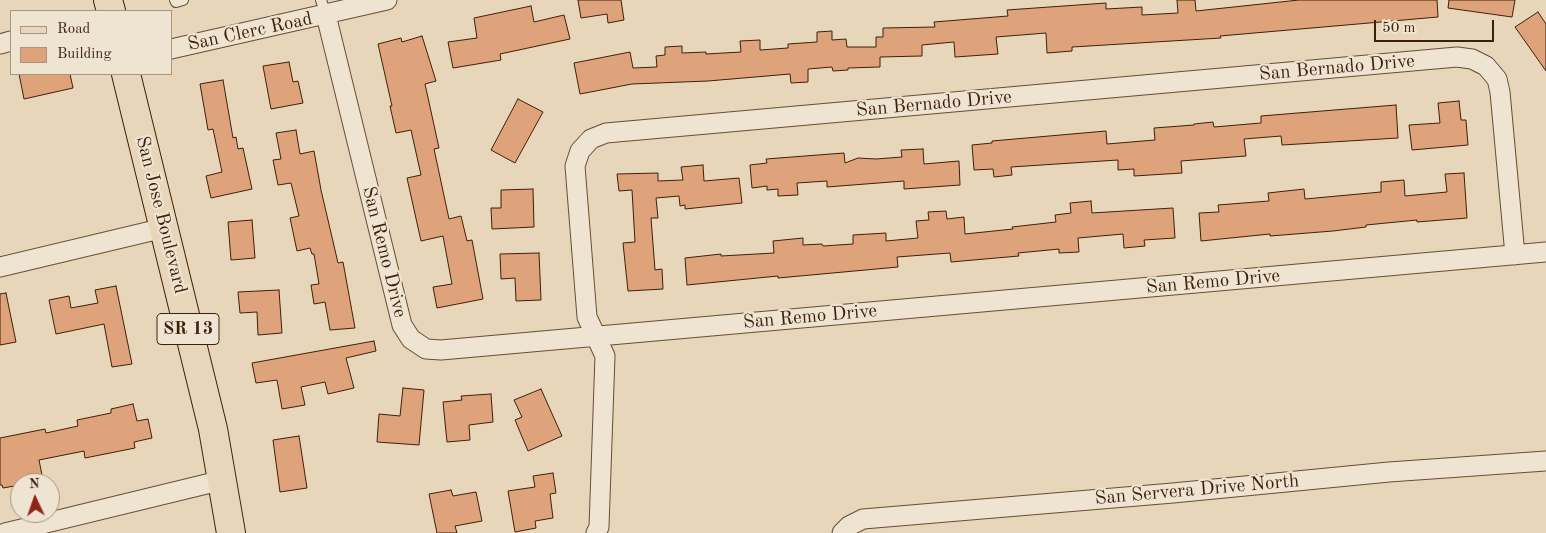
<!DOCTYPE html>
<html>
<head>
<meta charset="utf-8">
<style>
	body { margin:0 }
	#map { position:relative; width:1546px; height:533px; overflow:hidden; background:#e7d6ba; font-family:"Old Standard TT",serif }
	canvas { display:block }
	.legend { position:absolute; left:10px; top:10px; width:162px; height:65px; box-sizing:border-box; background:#efe4d2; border:1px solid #a89582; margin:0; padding:6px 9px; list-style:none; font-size:15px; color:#3e1f09 }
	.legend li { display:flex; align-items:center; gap:10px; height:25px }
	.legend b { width:25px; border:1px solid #a89582 }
	.north { position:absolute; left:10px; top:473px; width:50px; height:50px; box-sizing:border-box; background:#efe4d2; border:1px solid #a89582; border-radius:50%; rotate:357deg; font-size:14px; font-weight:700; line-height:20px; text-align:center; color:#3e1f09 }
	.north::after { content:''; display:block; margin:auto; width:18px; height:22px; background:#8f2418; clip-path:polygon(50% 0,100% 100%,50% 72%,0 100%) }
	.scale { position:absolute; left:1374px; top:20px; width:120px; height:22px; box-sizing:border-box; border:2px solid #3e1f09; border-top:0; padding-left:6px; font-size:15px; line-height:18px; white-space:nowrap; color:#3e1f09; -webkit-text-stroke:4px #efe4d2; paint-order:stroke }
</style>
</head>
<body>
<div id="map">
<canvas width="1546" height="533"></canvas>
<ul class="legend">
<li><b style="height:6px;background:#e7d6ba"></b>Road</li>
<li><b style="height:14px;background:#dfa37c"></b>Building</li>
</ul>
<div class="north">N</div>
<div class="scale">50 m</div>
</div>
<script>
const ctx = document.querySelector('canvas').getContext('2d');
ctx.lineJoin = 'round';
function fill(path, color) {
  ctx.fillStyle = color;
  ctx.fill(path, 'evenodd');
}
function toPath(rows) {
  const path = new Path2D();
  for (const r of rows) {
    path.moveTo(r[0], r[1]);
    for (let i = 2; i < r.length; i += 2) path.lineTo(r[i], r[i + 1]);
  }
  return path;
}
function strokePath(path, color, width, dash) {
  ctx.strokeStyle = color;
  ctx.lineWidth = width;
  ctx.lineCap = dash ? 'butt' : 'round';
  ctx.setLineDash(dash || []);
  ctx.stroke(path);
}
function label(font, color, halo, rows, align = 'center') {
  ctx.font = font + ' "Old Standard TT",serif';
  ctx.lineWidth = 4.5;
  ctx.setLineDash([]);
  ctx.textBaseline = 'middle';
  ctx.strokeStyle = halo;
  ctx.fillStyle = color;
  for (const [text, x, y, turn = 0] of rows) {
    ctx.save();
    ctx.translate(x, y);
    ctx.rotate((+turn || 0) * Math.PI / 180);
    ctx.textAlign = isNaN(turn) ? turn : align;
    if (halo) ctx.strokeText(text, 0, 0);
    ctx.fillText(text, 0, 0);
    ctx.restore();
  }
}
const building = toPath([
	[578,0,621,0,624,20,608,23,607,14,581,18,578,0],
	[1177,0,1195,0,1196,11,1299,0,1437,0,1438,17,1220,36,1221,38,1072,47,1072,51,1047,53,1046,33,996,37,998,54,955,57,954,42,922,45,922,56,880,57,880,67,848,68,848,70,833,71,832,67,808,69,808,82,791,83,790,74,708,81,632,84,580,94,574,63,630,52,633,68,657,67,656,56,665,55,665,47,682,46,682,53,706,52,706,54,741,52,740,41,760,40,760,50,788,48,788,44,817,42,817,32,832,31,832,40,846,39,847,47,876,47,876,37,883,37,883,28,935,27,934,22,1008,16,1007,10,1106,3,1106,9,1142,7,1142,15,1178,13,1177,0],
	[1449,0,1515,0,1512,17,1448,8,1449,0],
	[531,6,534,22,564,15,570,39,500,54,501,60,453,68,448,42,477,38,474,18,531,6],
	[1538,12,1546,24,1546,71,1515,27,1538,12],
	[422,36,436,81,425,84,439,148,434,149,449,219,461,216,467,241,472,240,483,299,437,308,433,287,452,284,443,236,421,241,407,178,421,175,411,130,396,133,390,106,392,106,378,44,401,38,402,42,422,36],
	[289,62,293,82,298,81,303,103,271,109,263,66,289,62],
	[19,74,70,74,73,88,24,99,19,74],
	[223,80,233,138,236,137,238,149,243,148,252,189,211,198,206,176,222,172,213,129,208,130,200,84,223,80],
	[518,99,543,112,515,163,491,150,518,99],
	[1459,101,1461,120,1466,120,1468,145,1412,150,1409,125,1440,123,1438,103,1459,101],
	[1396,105,1398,138,1282,145,1281,136,1244,139,1246,156,1181,161,1182,173,1134,176,1134,169,1118,170,1118,160,1011,167,1012,175,994,177,993,169,974,170,972,145,992,143,992,141,1106,131,1107,144,1155,140,1154,128,1194,125,1194,124,1213,122,1214,127,1261,123,1261,116,1396,105],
	[296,130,300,154,314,151,321,190,338,263,343,262,355,328,330,330,325,302,314,304,311,285,319,284,314,254,312,254,310,248,297,251,290,218,299,216,291,183,278,185,273,160,281,159,276,133,296,130],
	[923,149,924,164,959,161,960,185,904,189,904,181,827,187,827,181,797,183,798,195,778,196,778,189,767,190,767,186,752,188,750,165,767,163,766,159,844,153,845,163,858,158,876,159,902,157,901,150,923,149],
	[703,165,704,181,739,178,742,203,685,209,685,205,680,206,679,196,656,198,658,218,651,218,655,270,662,269,663,289,628,291,623,243,635,242,632,190,619,191,617,174,658,173,658,181,683,180,681,167,703,165],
	[1464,173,1467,218,1417,222,1417,220,1366,225,1366,227,1333,231,1270,236,1270,234,1201,241,1199,213,1219,212,1218,205,1269,201,1268,193,1304,189,1305,199,1381,192,1381,182,1404,180,1405,196,1447,192,1445,174,1464,173],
	[533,189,534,227,492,229,491,208,501,208,501,190,533,189],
	[1091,201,1092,213,1173,208,1175,238,1144,240,1145,246,1124,248,1123,234,1078,238,1079,252,1059,253,1059,249,1018,253,1019,256,951,262,950,253,897,257,898,267,778,278,778,276,687,285,685,258,721,254,721,256,774,253,773,241,803,238,803,245,822,244,823,246,853,244,853,235,886,233,886,241,918,238,916,221,929,220,928,212,946,211,947,219,964,217,965,234,1013,229,1012,227,1056,222,1055,215,1071,213,1070,203,1091,201],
	[252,220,255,258,231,260,228,222,252,220],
	[539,253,541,300,516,301,515,278,501,279,500,254,539,253],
	[116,286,132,364,112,367,104,324,56,334,49,300,69,296,71,308,98,303,95,290,116,286],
	[279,290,282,333,258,335,257,312,240,313,238,292,279,290],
	[6,293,16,342,0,345,0,294,6,293],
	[374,341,376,351,346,358,354,388,328,394,325,382,301,387,305,405,282,409,277,380,256,383,252,363,374,341],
	[403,388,424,390,419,445,377,442,379,414,400,416,403,388],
	[541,389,562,436,528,451,515,420,522,417,514,400,541,389],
	[491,394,493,422,469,425,470,440,447,442,443,402,462,400,461,396,491,394],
	[133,404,137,421,148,419,152,438,134,442,135,448,85,458,84,451,39,460,42,475,29,478,30,483,20,483,20,485,3,488,2,485,0,485,0,438,45,429,46,433,78,426,77,420,111,413,111,409,133,404],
	[299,436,307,488,280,492,273,440,299,436],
	[553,473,556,493,550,494,553,518,535,521,536,528,515,532,508,491,535,487,533,476,553,473],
	[451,490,453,496,476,492,482,521,455,526,457,533,437,533,429,494,451,490]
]);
fill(building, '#dfa37c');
strokePath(building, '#3e1f09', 1);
const lane = toPath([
	[175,0,176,2,183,0],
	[321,0,326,15]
]);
const street = toPath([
	[326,15,402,325,411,339,426,349,441,350,1546,252],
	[0,44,11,41],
	[171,49,387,0],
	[0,267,164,228],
	[5,533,223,480],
	[596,533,599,527,605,356,587,317,575,166,580,151,591,139,606,133,1457,57,1472,59,1486,66,1497,79,1500,92,1515,255],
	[842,533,849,526,863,519,1173,493,1389,472,1546,461]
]);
const primary = toPath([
	[108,0,111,11],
	[126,74,213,429,231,533]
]);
strokePath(lane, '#684d35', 12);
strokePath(street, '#684d35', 21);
strokePath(primary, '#3e1f09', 30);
strokePath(lane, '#efe4d2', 10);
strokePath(street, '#efe4d2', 19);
strokePath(primary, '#e7d6ba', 28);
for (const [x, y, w] of [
	[188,329,62]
]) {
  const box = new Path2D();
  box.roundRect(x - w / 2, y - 15.5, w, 31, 4);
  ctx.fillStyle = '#efe4d2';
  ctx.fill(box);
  strokePath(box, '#3e1f09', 1);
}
label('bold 18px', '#3e1f09', null, [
	["SR 13",188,329]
]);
label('19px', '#3e1f09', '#efe4d2', [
	["San Clerc Road",250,32,-12],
	["San Bernado Drive",1337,68,-5],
	["San Bernado Drive",934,104,-5],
	["San Jose Boulevard",161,215,76],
	["San Remo Drive",384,252,76],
	["San Remo Drive",1213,282,-5],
	["San Remo Drive",810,317,-5],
	["San Servera Drive North",1197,490,-5]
]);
</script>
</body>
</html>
